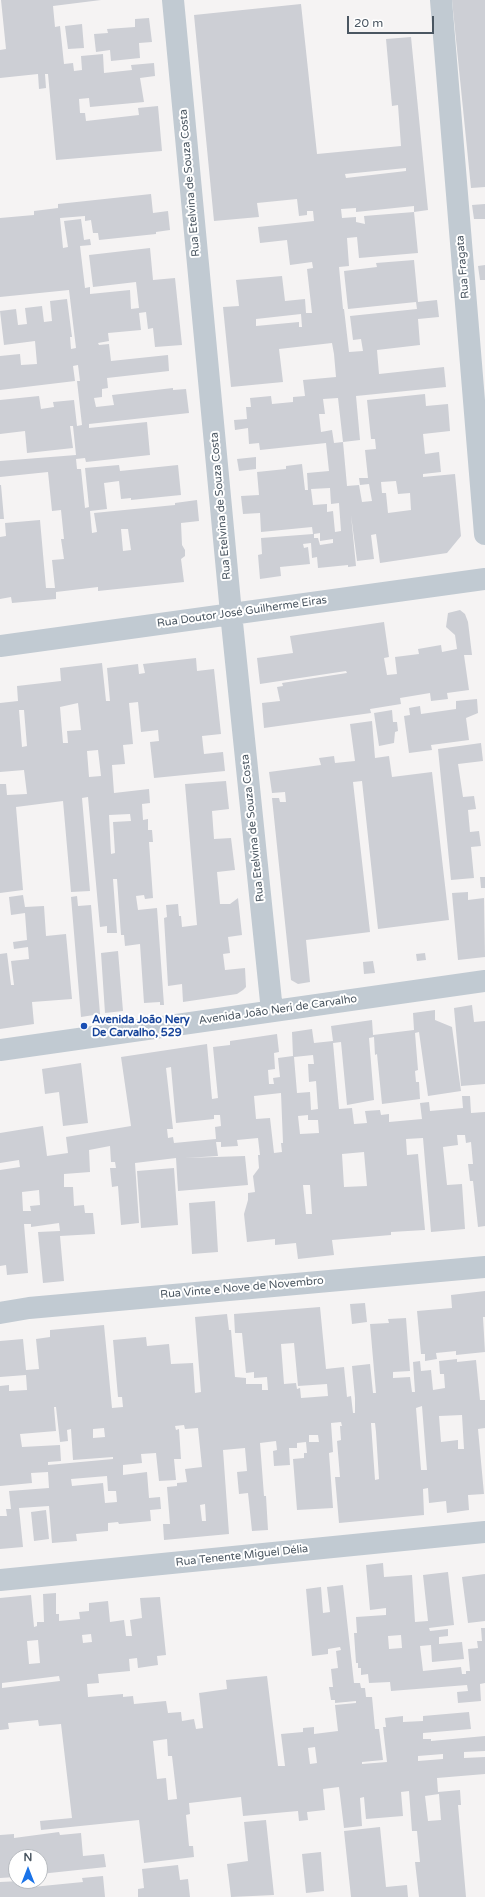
<!DOCTYPE html>
<html>
<head>
<meta charset="utf-8">
<style>
	body { margin:0 }
	#map { position:relative; width:485px; height:1897px; overflow:hidden; background:#f5f3f3; font-family:"Varela Round",sans-serif }
	canvas { display:block }
	.north { position:absolute; left:8px; top:1849px; width:40px; height:40px; box-sizing:border-box; background:#fff; border:1px solid #b7bbc0; border-radius:50%; rotate:0deg; font-size:11px; font-weight:700; line-height:16px; text-align:center; color:#4a5661 }
	.north::after { content:''; display:block; margin:auto; width:14px; height:18px; background:#1a73e8; clip-path:polygon(50% 0,100% 100%,50% 72%,0 100%) }
	.scale { position:absolute; left:347px; top:16px; width:87px; height:18px; box-sizing:border-box; border:2px solid #4a5661; border-top:0; padding-left:5px; font-size:12px; line-height:14px; white-space:nowrap; color:#4a5661; -webkit-text-stroke:3px #fff; paint-order:stroke }
</style>
</head>
<body>
<div id="map">
<canvas width="485" height="1897"></canvas>
<div class="north">N</div>
<div class="scale">20 m</div>
</div>
<script>
const ctx = document.querySelector('canvas').getContext('2d');
ctx.lineJoin = 'round';
function fill(path, color) {
  ctx.fillStyle = color;
  ctx.fill(path, 'evenodd');
}
function toPath(rows) {
  const path = new Path2D();
  for (const r of rows) {
    path.moveTo(r[0], r[1]);
    for (let i = 2; i < r.length; i += 2) path.lineTo(r[i], r[i + 1]);
  }
  return path;
}
function strokePath(path, color, width, dash) {
  ctx.strokeStyle = color;
  ctx.lineWidth = width;
  ctx.lineCap = dash ? 'butt' : 'round';
  ctx.setLineDash(dash || []);
  ctx.stroke(path);
}
function label(font, color, halo, rows, align = 'center') {
  ctx.font = font + ' "Varela Round",sans-serif';
  ctx.lineWidth = 4;
  ctx.setLineDash([]);
  ctx.textBaseline = 'middle';
  ctx.strokeStyle = halo;
  ctx.fillStyle = color;
  for (const [text, x, y, turn = 0] of rows) {
    ctx.save();
    ctx.translate(x, y);
    ctx.rotate((+turn || 0) * Math.PI / 180);
    ctx.textAlign = isNaN(turn) ? turn : align;
    if (halo) ctx.strokeText(text, 0, 0);
    ctx.fillText(text, 0, 0);
    ctx.restore();
  }
}
fill(toPath([
	[1,0,101,0,53,6,55,27,60,26,64,64,73,63,74,71,82,70,81,56,103,54,104,73,132,70,131,65,154,63,155,76,140,78,144,102,90,107,89,98,79,99,80,113,85,113,86,121,139,115,138,108,158,106,162,151,56,160,48,74,45,74,46,88,39,89,38,74,0,78,0,50,6,49],
	[452,0,485,0,485,187,471,188],
	[301,4,317,154,401,146,398,105,392,106,386,39,411,37,428,210,414,212,418,253,359,258,357,237,347,238,349,266,339,267,343,309,344,309,349,352,363,351,361,339,353,340,350,316,417,309,416,302,348,309,344,271,377,267,376,263,414,260,418,302,437,300,439,317,418,319,420,345,377,350,379,374,444,367,446,387,356,396,360,440,343,442,347,486,359,485,362,502,372,501,369,484,360,485,359,478,368,478,365,450,376,449,375,439,371,439,367,400,425,394,426,406,448,404,450,431,423,434,425,454,439,452,441,472,423,474,423,477,455,474,461,536,447,553,380,563,376,534,371,535,374,559,357,561,351,515,356,566,348,567,348,565,318,568,317,557,312,558,311,543,303,544,304,548,308,547,310,564,280,567,281,576,260,579,258,555,262,554,261,538,313,534,312,527,261,532,260,513,243,514,241,496,259,495,257,472,286,469,286,466,302,464,305,490,308,490,307,473,329,471,326,443,260,450,259,443,249,444,248,428,235,430,234,420,247,419,246,407,251,407,250,398,271,396,272,404,293,402,293,397,305,396,303,380,336,377,334,354,332,343,279,349,283,382,231,387,223,307,239,306,236,280,282,276,285,301,305,299,306,313,312,313,307,269,313,268,312,262,290,265,287,240,260,243,258,227,314,221,313,211,307,211,307,215,299,216,297,199,257,203,259,217,214,221,194,15],
	[406,168,406,171,346,178,345,174],
	[414,206,414,212,364,216,365,224,356,222,356,217,342,218,341,209,356,208,356,212],
	[301,314,302,327,299,327,299,322,256,326,256,319],
	[338,398,343,442,334,443,332,430,321,432,319,414,325,414,323,399],
	[396,481,398,494,410,493,411,510,388,513,386,493,382,493,381,482],
	[330,488,331,504,339,503,341,531,335,532,333,511,327,512,327,504,313,505,311,489],
	[320,533,320,541,333,539,333,543,320,545,318,538,314,538,314,534],
	[149,18,152,42,139,43,140,58,111,61,110,50,96,52,94,34,108,33,107,29,135,27,135,19],
	[82,24,84,48,68,49,65,26],
	[151,194,153,213,168,211,170,230,156,232,156,234,99,240,98,233,93,233,91,220,85,221,85,216,60,218,63,248,68,247,64,221,81,219,84,240,90,239,91,245,80,246,85,288,90,287,90,294,130,290,131,309,139,308,136,282,93,287,89,255,150,248,153,280,175,278,182,345,155,347,153,328,148,329,146,312,139,313,141,330,108,333,109,341,98,343,99,345,109,344,111,361,168,355,169,371,107,378,108,388,102,389,102,397,94,398,96,407,114,405,112,395,173,388,173,390,186,389,189,413,89,424,89,428,147,422,150,455,86,462,85,458,76,459,77,469,81,469,85,508,89,507,85,468,119,465,120,471,178,465,181,495,131,500,131,498,121,499,119,481,104,483,107,509,90,511,92,533,97,532,94,513,175,505,175,503,197,500,199,521,181,523,182,545,185,550,185,556,181,559,184,582,98,591,98,587,56,592,56,599,12,603,11,597,0,599,0,537,6,536,5,523,40,520,46,588,55,588,52,560,64,559,61,539,64,539,61,510,52,511,48,472,0,477,0,461,76,455,73,426,70,426,73,448,27,453,25,431,0,434,0,400,39,396,41,409,54,407,53,402,74,400,77,426,82,425,77,381,80,381,78,365,73,366,75,381,0,390,0,356,20,354,21,365,37,364,35,341,4,345,0,311,16,309,18,325,27,324,25,308,42,306,44,322,52,321,50,301,67,299,72,337,70,337,71,349,76,348,69,290,0,297,0,218,34,215,34,211,58,208,58,204],
	[121,529,128,529,131,550,123,551],
	[485,204,485,219,474,219,472,205],
	[485,265,485,280,480,280,478,266],
	[256,457,256,469,239,471,237,459],
	[0,485,1,485,4,519,0,519],
	[460,610,465,614,468,622,472,655,464,655,469,690,447,693,448,699,431,701,430,693,400,698,401,704,370,709,371,713,264,728,262,703,280,701,277,687,283,686,282,683,347,673,346,671,260,684,257,658,293,653,290,636,384,622,389,657,384,658,387,675,397,674,395,657,419,654,418,649,441,645,442,652,457,649,455,635,446,627,448,613],
	[196,658,197,671,214,669,221,734,202,736,204,754,223,752,225,771,154,778,150,742,159,741,158,730,141,732,138,702,129,703,133,744,123,745,125,764,112,765,114,793,149,789,150,803,142,804,143,820,148,819,148,830,152,830,153,842,149,842,153,898,145,899,144,895,136,896,138,910,157,908,164,1005,160,1005,160,1002,144,1003,140,944,125,946,124,935,121,935,117,879,113,879,117,933,107,933,107,926,100,927,88,797,82,798,90,891,71,892,63,801,16,807,23,890,0,893,0,784,6,784,7,795,27,794,24,770,0,772,0,703,18,701,17,686,61,681,60,668,102,663,106,701,110,701,107,668,138,664,139,674,145,673,143,664],
	[78,703,81,730,67,731,68,743,63,743,60,707],
	[19,710,24,710,27,746,22,747],
	[98,750,101,776,89,777,87,751],
	[130,814,131,821,113,822,115,853,111,854,109,815],
	[477,699,478,713,466,718,469,740,431,745,432,750,409,753,404,716,410,715,409,708,420,706,421,714,456,709,456,701],
	[392,710,393,722,397,722,398,731,395,732,394,743,379,746,374,713],
	[372,721,375,758,389,756,392,777,432,772,449,920,378,929,362,781,353,782,370,932,306,940,310,982,298,984,291,980,272,798,279,798,280,802,286,802,285,792,272,793,269,772,321,765,319,758,334,756,335,763,355,761,350,724],
	[481,743,483,761,458,764,463,797,474,796,476,809,468,810,470,832,479,831,481,846,471,847,474,878,451,880,438,749],
	[226,781,229,809,212,811,214,839,231,838,235,870,217,872,220,904,230,904,238,898,242,935,228,937,230,953,223,954,225,970,245,968,246,987,243,990,237,994,183,1002,182,984,168,986,164,918,167,917,166,905,178,904,179,916,181,916,182,927,197,925,185,784],
	[480,877,485,877,485,888,481,888],
	[468,892,468,900,484,898,485,957,458,960,452,893],
	[23,895,25,907,44,906,46,936,66,934,72,999,32,1002,34,1024,0,1029,0,954,7,953,11,985,14,985,11,961,29,959,28,947,14,949,13,942,27,940,25,913,11,915,9,897],
	[77,896,78,906,91,905,100,1014,81,1017,71,897],
	[118,951,123,1011,105,1013,101,953],
	[425,953,426,960,417,961,416,954],
	[373,961,375,973,364,974,363,962],
	[472,1005,474,1022,485,1021,485,1084,461,1086,454,1008],
	[435,1010,435,1020,452,1027,461,1091,428,1096,419,1032,415,1033,418,1070,415,1071,416,1082,419,1082,420,1099,382,1104,377,1054,375,1055,374,1037,369,1038,374,1100,347,1105,341,1042,333,1043,339,1109,352,1108,354,1124,367,1123,365,1111,380,1110,381,1115,389,1114,389,1122,422,1119,420,1103,429,1102,430,1111,463,1108,462,1096,470,1096,471,1113,485,1112,485,1226,478,1227,473,1181,470,1181,468,1164,473,1164,471,1142,466,1143,465,1135,457,1135,458,1145,443,1147,447,1185,462,1184,465,1229,431,1232,423,1138,406,1139,407,1155,418,1154,425,1230,391,1232,391,1235,332,1240,334,1255,298,1259,296,1243,275,1245,275,1239,247,1242,244,1214,248,1200,248,1193,255,1192,253,1176,259,1168,258,1155,260,1155,258,1138,237,1140,238,1146,221,1147,221,1142,216,1142,218,1156,185,1158,245,1156,248,1185,178,1191,176,1158,135,1163,139,1223,121,1225,118,1186,112,1187,110,1168,116,1168,115,1162,111,1162,110,1146,89,1150,90,1172,64,1174,64,1187,73,1187,74,1206,84,1205,85,1213,93,1213,95,1234,60,1236,64,1281,43,1283,38,1232,60,1231,59,1223,31,1227,31,1224,24,1224,28,1273,7,1275,6,1265,0,1266,0,1170,20,1167,19,1160,0,1163,0,1133,43,1126,47,1156,68,1153,66,1137,131,1126,121,1057,207,1044,212,1099,218,1098,213,1047,230,1045,230,1041,277,1034,279,1052,274,1053,275,1069,268,1070,269,1084,274,1084,273,1078,280,1077,278,1058,293,1056,292,1032,312,1029,314,1043,333,1041,331,1026,372,1020,373,1035,414,1030,413,1013],
	[313,1055,314,1064,308,1064,309,1082,316,1081,318,1109,311,1110,310,1092,297,1093,294,1057],
	[171,1067,176,1123,214,1119,214,1115,220,1115,221,1126,215,1127,216,1139,174,1143,173,1137,168,1138,167,1129,173,1129,166,1068],
	[281,1093,283,1143,281,1143,282,1152,274,1153,270,1118,256,1119,254,1096],
	[308,1115,308,1120,318,1120,319,1133,300,1134,298,1116],
	[364,1152,367,1186,344,1187,342,1154],
	[303,1185,310,1185,312,1214,306,1214],
	[39,1190,40,1205,30,1206,31,1211,23,1211,22,1192],
	[81,1063,88,1123,63,1126,59,1092,45,1094,42,1069],
	[174,1168,178,1225,141,1228,137,1171],
	[215,1201,218,1252,192,1254,189,1203],
	[485,1291,485,1317,483,1317,485,1352,456,1355,456,1351,436,1353,437,1359,425,1361,425,1354,421,1354,417,1311,452,1308,451,1295],
	[365,1303,367,1322,352,1324,350,1304],
	[320,1307,326,1369,344,1367,347,1397,351,1396,353,1413,355,1413,355,1398,352,1366,370,1364,373,1393,376,1393,370,1324,389,1323,388,1319,406,1318,410,1371,393,1372,393,1378,410,1377,412,1392,415,1392,413,1362,420,1361,421,1371,431,1370,433,1390,445,1388,444,1374,440,1374,439,1361,457,1359,457,1362,476,1360,480,1400,485,1400,485,1428,478,1429,484,1494,468,1495,469,1510,447,1513,446,1501,429,1503,428,1488,423,1489,424,1515,339,1523,335,1477,340,1477,337,1441,341,1440,340,1426,342,1426,341,1422,331,1423,333,1452,329,1453,333,1508,297,1510,293,1459,304,1458,304,1453,307,1453,306,1442,297,1443,297,1448,289,1448,290,1465,274,1466,273,1451,277,1450,276,1441,260,1443,264,1496,266,1496,268,1530,252,1531,248,1493,239,1494,237,1472,247,1471,245,1448,223,1450,229,1534,164,1540,163,1524,170,1524,167,1487,177,1486,177,1483,187,1482,185,1469,202,1467,198,1428,185,1429,184,1425,175,1426,176,1430,179,1429,181,1459,174,1459,176,1480,159,1481,156,1453,141,1454,142,1463,123,1465,123,1475,147,1472,149,1498,160,1497,161,1509,150,1510,151,1521,119,1524,118,1522,108,1523,108,1531,76,1534,77,1541,52,1543,49,1506,19,1508,23,1547,0,1549,0,1516,7,1516,6,1509,11,1509,9,1491,49,1488,48,1472,31,1473,32,1483,0,1486,0,1386,9,1385,9,1391,27,1390,26,1375,0,1377,0,1341,23,1339,26,1370,39,1369,36,1339,50,1337,50,1330,104,1325,112,1408,123,1407,122,1397,118,1397,113,1340,146,1337,147,1346,169,1344,171,1364,193,1363,195,1393,201,1392,195,1317,227,1314,229,1330,231,1330,235,1377,246,1378,246,1384,262,1384,262,1390,268,1390,267,1377,254,1378,254,1372,246,1373,242,1333,235,1333,234,1314],
	[294,1343,298,1386,327,1384,328,1396,301,1398,300,1388,297,1389,296,1383,284,1384,281,1344],
	[422,1406,427,1470,421,1470,416,1408],
	[54,1407,56,1407,60,1442,68,1441,67,1430,71,1429,73,1460,113,1457,113,1459,48,1465,48,1462,61,1461,60,1445,22,1447,20,1434,56,1431],
	[462,1415,464,1449,458,1449,458,1440,441,1442,439,1416],
	[371,1423,375,1423,376,1432,379,1479,375,1480],
	[104,1428,105,1437,93,1438,93,1429],
	[309,1435,318,1435,319,1442,309,1442],
	[107,1476,108,1491,116,1491,117,1502,105,1503,103,1483,72,1486,71,1479],
	[205,1504,206,1521,202,1521,200,1505],
	[46,1510,49,1539,34,1541,31,1512],
	[383,1563,384,1577,412,1575,415,1622,428,1621,423,1575,448,1572,454,1625,429,1628,430,1631,448,1629,448,1636,439,1637,439,1644,462,1642,464,1659,432,1662,431,1645,420,1646,423,1671,461,1667,462,1674,466,1674,466,1671,470,1671,468,1649,478,1648,477,1641,482,1641,481,1628,485,1628,485,1683,480,1684,481,1701,458,1703,457,1692,468,1691,467,1685,391,1691,390,1682,369,1683,368,1674,361,1675,361,1668,358,1668,358,1663,356,1663,354,1633,357,1633,356,1617,386,1615,386,1608,370,1610,366,1565],
	[401,1635,402,1648,389,1649,388,1636],
	[485,1574,485,1621,468,1623,462,1577],
	[343,1585,354,1683,360,1683,361,1688,365,1688,366,1697,372,1697,375,1729,379,1729,383,1760,362,1762,362,1764,387,1762,383,1727,386,1727,385,1718,403,1716,403,1722,423,1721,423,1716,469,1712,471,1729,423,1733,423,1739,431,1739,431,1741,485,1736,485,1751,464,1752,464,1758,485,1757,485,1774,437,1778,438,1792,460,1790,461,1805,458,1805,466,1897,419,1897,415,1862,420,1862,417,1831,412,1831,409,1791,401,1792,403,1816,366,1819,364,1797,360,1798,362,1826,344,1828,339,1787,323,1789,325,1810,307,1812,308,1820,299,1821,298,1811,243,1816,241,1797,189,1803,190,1814,186,1815,189,1846,193,1846,194,1857,144,1863,139,1820,41,1830,40,1821,72,1818,61,1724,39,1726,38,1720,8,1723,9,1729,0,1730,0,1598,31,1595,34,1627,37,1626,37,1622,44,1622,43,1594,56,1593,56,1614,59,1614,59,1621,80,1619,79,1612,89,1611,89,1603,108,1601,110,1622,124,1620,126,1636,132,1636,130,1620,142,1618,140,1598,160,1597,166,1655,157,1656,158,1665,138,1668,137,1658,129,1659,130,1671,98,1674,99,1683,87,1684,88,1697,123,1694,123,1697,133,1696,134,1704,166,1701,168,1713,181,1712,182,1721,194,1719,196,1729,203,1728,199,1693,227,1689,226,1680,267,1676,278,1766,285,1766,281,1734,303,1732,303,1728,314,1727,314,1734,338,1731,335,1705,356,1703,356,1701,335,1703,335,1700,331,1700,329,1687,333,1687,331,1669,338,1668,336,1651,341,1650,340,1647,328,1649,328,1654,312,1656,306,1589,321,1587,323,1613,330,1612,327,1587],
	[91,1634,92,1642,83,1643,82,1635],
	[38,1640,40,1663,29,1664,27,1641],
	[59,1676,60,1681,2,1688,2,1683],
	[167,1739,168,1756,172,1756,177,1799,168,1800,166,1778,157,1779,153,1741],
	[315,1747,317,1763,310,1764,308,1748],
	[443,1754,443,1759,418,1761,418,1756],
	[439,1794,441,1820,428,1821,425,1796],
	[266,1820,274,1895,231,1897,227,1864,248,1861,244,1822],
	[380,1827,386,1887,407,1885,408,1897,351,1897,344,1831],
	[59,1832,60,1835,81,1833,83,1856,104,1854,106,1867,40,1874,40,1857,16,1857,16,1877,0,1878,0,1835,14,1834,14,1838],
	[321,1852,324,1891,306,1893,302,1854],
	[178,1865,180,1880,188,1879,190,1897,138,1897,138,1889,144,1888,142,1869],
	[103,1876,105,1897,0,1897,0,1882,21,1881,22,1888,83,1882,82,1878]
]), '#cdcfd5');
strokePath(toPath([
	[173,0,231,613,272,1011],
	[441,0,485,534],
	[0,646,485,579],
	[0,1050,485,981],
	[0,1313,29,1308,485,1267],
	[0,1580,485,1532]
]), '#c1cad2', 22);
for (const [x, y, r, color] of [
	[84,1026,4,"#1a4fb4"]
]) {
  const dot = new Path2D();
  dot.arc(x, y, r, 0, 2 * Math.PI);
  ctx.fillStyle = color;
  ctx.fill(dot);
  strokePath(dot, '#fff', 1.5);
}
label('11px', '#4a5661', '#fff', [
	["Rua Etelvina de Souza Costa",190,183,-95],
	["Rua Fragata",463,267,-95],
	["Rua Etelvina de Souza Costa",221,506,-95],
	["Rua Doutor José Guilherme Eiras",242,612,-8],
	["Rua Etelvina de Souza Costa",253,828,-96],
	["Avenida João Neri de Carvalho",278,1010,-8],
	["Rua Vinte e Nove de Novembro",242,1288,-5],
	["Rua Tenente Miguel Délia",242,1556,-6]
]);
label('bold 11px', '#164399', '#fff', [
	["Avenida João Nery",92,1020],
	["De Carvalho, 529",92,1033]
], 'left');
</script>
</body>
</html>
